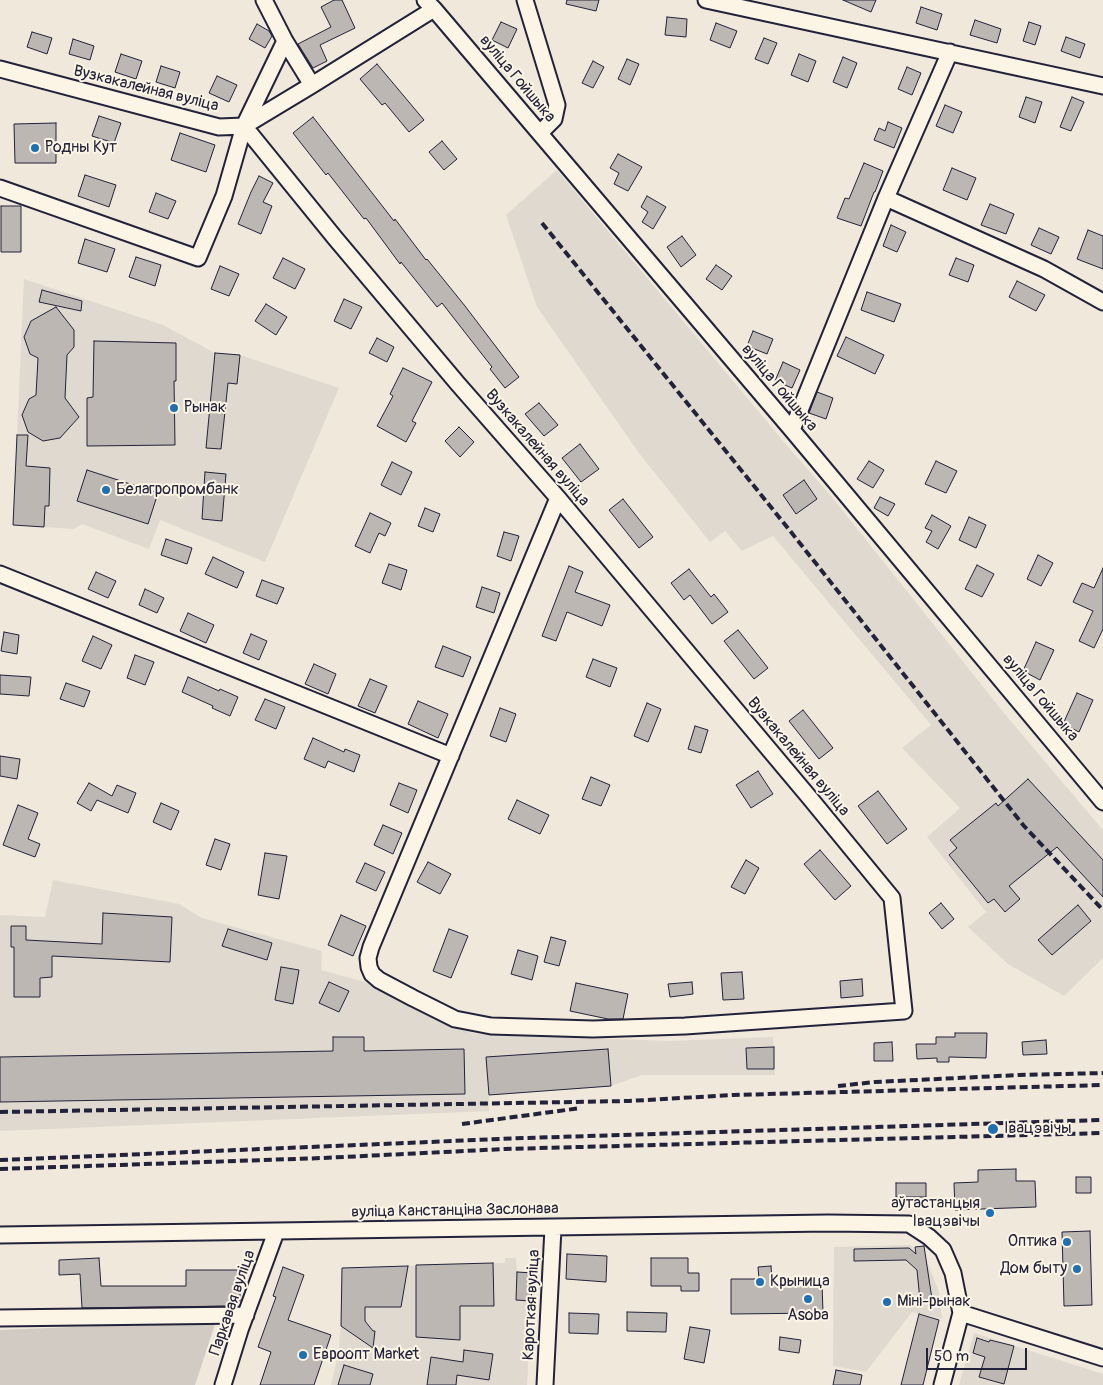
<!DOCTYPE html>
<html>
<head>
<meta charset="utf-8">
<style>
	body { margin:0 }
	#map { position:relative; width:1103px; height:1385px; overflow:hidden; background:#efe8db; font-family:Pangolin,sans-serif }
	canvas { display:block }
	.scale { position:absolute; left:926px; top:1348px; width:101px; height:22px; box-sizing:border-box; border:2px solid #22223b; border-top:0; padding-left:6px; font-size:15px; line-height:18px; white-space:nowrap; color:#22223b; -webkit-text-stroke:4px #fcf5e5; paint-order:stroke }
</style>
</head>
<body>
<div id="map">
<canvas width="1103" height="1385"></canvas>
<div class="scale">50 m</div>
</div>
<script>
const ctx = document.querySelector('canvas').getContext('2d');
ctx.lineJoin = 'round';
function fill(path, color) {
  ctx.fillStyle = color;
  ctx.fill(path, 'evenodd');
}
function toPath(rows) {
  const path = new Path2D();
  for (const r of rows) {
    path.moveTo(r[0], r[1]);
    for (let i = 2; i < r.length; i += 2) path.lineTo(r[i], r[i + 1]);
  }
  return path;
}
function strokePath(path, color, width, dash) {
  ctx.strokeStyle = color;
  ctx.lineWidth = width;
  ctx.lineCap = dash ? 'butt' : 'round';
  ctx.setLineDash(dash || []);
  ctx.stroke(path);
}
function label(font, color, halo, rows, align = 'center') {
  ctx.font = font + ' Pangolin,sans-serif';
  ctx.lineWidth = 4;
  ctx.setLineDash([]);
  ctx.textBaseline = 'middle';
  ctx.strokeStyle = halo;
  ctx.fillStyle = color;
  for (const [text, x, y, turn = 0] of rows) {
    ctx.save();
    ctx.translate(x, y);
    ctx.rotate((+turn || 0) * Math.PI / 180);
    ctx.textAlign = isNaN(turn) ? turn : align;
    if (halo) ctx.strokeText(text, 0, 0);
    ctx.fillText(text, 0, 0);
    ctx.restore();
  }
}
fill(toPath([
	[557,170,789,448,831,496,1008,718,1103,830,1103,958,1064,996,1008,964,968,927,986,912,927,837,960,808,902,748,931,725,773,536,742,551,725,531,710,542,639,453,537,307,506,215],
	[24,279,163,325,215,353,240,355,339,388,265,562,160,520,149,549,82,524,74,529,13,525],
	[53,880,179,904,202,918,322,951,321,970,365,982,443,1024,476,1034,669,1041,773,1037,775,1075,642,1075,611,1086,489,1095,489,1111,0,1131,0,915,45,917],
	[910,1245,927,1261,939,1292,942,1319,912,1312,866,1372,833,1366,834,1247],
	[505,1258,516,1258,517,1272,533,1273,527,1385,331,1385,338,1355,341,1326,342,1268,505,1263],
	[974,1333,1103,1374,1103,1385,959,1385]
]), '#e0d9cf');
fill(toPath([
	[216,1321,195,1385,0,1385,0,1330]
]), '#d1cbc3');
const building = toPath([
	[334,0,342,0,355,28,320,45,327,61,313,68,298,44,331,27,321,7,334,0],
	[567,0,599,0,596,11,566,4,567,0],
	[843,0,876,0,871,12,843,0],
	[921,7,942,14,937,30,916,23,921,7],
	[667,17,687,19,686,37,665,35,667,17],
	[975,20,1001,29,997,43,970,35,975,20],
	[501,22,517,29,508,48,492,40,501,22],
	[1029,22,1041,26,1035,45,1023,41,1029,22],
	[716,23,737,31,730,48,710,40,716,23],
	[257,24,269,31,272,36,265,48,249,39,257,24],
	[32,32,52,38,47,54,27,47,32,32],
	[1066,37,1085,44,1080,58,1061,51,1066,37],
	[764,38,777,43,768,64,755,59,764,38],
	[73,39,94,46,90,60,69,54,73,39],
	[121,54,142,61,136,79,115,72,121,54],
	[799,54,816,61,808,82,791,75,799,54],
	[843,57,857,63,847,88,833,82,843,57],
	[627,59,639,64,630,85,618,79,627,59],
	[593,61,604,67,593,88,582,83,593,61],
	[377,64,424,120,409,132,385,103,382,105,360,79,377,64],
	[161,66,180,72,175,88,156,82,161,66],
	[907,67,921,73,912,95,898,89,907,67],
	[217,76,237,85,229,102,209,93,217,76],
	[1026,97,1042,102,1035,123,1019,117,1026,97],
	[1072,97,1084,102,1071,131,1060,127,1072,97],
	[945,105,962,112,953,133,936,126,945,105],
	[99,116,121,123,114,143,92,136,99,116],
	[313,117,394,221,395,219,426,260,427,259,465,306,519,377,505,388,490,369,492,367,442,303,437,307,401,262,400,264,366,218,364,219,328,173,326,175,293,133,313,117],
	[888,122,902,128,894,148,874,140,879,128,885,131,888,122],
	[56,123,56,163,15,163,14,124,56,123],
	[180,133,215,145,206,172,171,160,180,133],
	[442,141,457,159,444,170,429,152,442,141],
	[618,154,642,167,628,191,614,184,619,173,610,168,618,154],
	[864,163,883,171,875,192,874,192,861,226,837,218,845,198,849,199,864,163],
	[952,168,976,178,967,200,943,190,952,168],
	[85,175,116,185,109,207,78,196,85,175],
	[259,176,273,183,263,202,272,206,261,234,238,224,251,192,259,176],
	[156,193,176,201,168,219,149,212,156,193],
	[647,196,666,207,653,229,642,222,648,212,641,207,647,196],
	[990,204,1014,214,1006,234,981,225,990,204],
	[1,206,21,206,21,252,1,252,1,206],
	[891,225,906,232,897,252,883,246,891,225],
	[1039,228,1059,237,1051,254,1031,245,1039,228],
	[1088,230,1103,236,1103,269,1077,259,1088,230],
	[682,236,696,255,681,267,667,247,682,236],
	[85,239,115,249,107,272,78,263,85,239],
	[136,257,161,265,155,286,129,277,136,257],
	[283,258,305,269,295,289,273,278,283,258],
	[956,258,974,265,968,282,949,275,956,258],
	[716,265,732,276,722,290,706,279,716,265],
	[220,266,239,274,229,296,211,289,220,266],
	[1017,281,1045,295,1036,311,1009,297,1017,281],
	[42,290,82,301,81,311,39,302,42,290],
	[867,292,901,304,894,322,861,310,867,292],
	[344,299,362,307,351,329,334,321,344,299],
	[266,304,287,317,276,335,255,321,266,304],
	[56,307,74,330,74,347,67,355,65,398,79,417,60,438,43,441,28,432,22,415,29,399,36,395,38,358,30,354,24,337,31,321,56,307],
	[753,331,773,339,767,354,747,346,753,331],
	[846,337,884,355,875,374,837,356,846,337],
	[377,338,394,347,387,362,369,353,377,338],
	[94,341,176,343,176,381,174,381,175,445,87,446,87,398,93,397,94,341],
	[215,353,240,355,237,384,228,383,221,449,206,448,215,353],
	[783,362,800,370,792,388,775,381,783,362],
	[403,368,432,382,412,421,416,423,406,442,377,426,393,396,390,394,403,368],
	[817,392,833,398,826,419,809,413,817,392],
	[539,403,558,425,544,436,525,414,539,403],
	[459,427,474,442,460,457,445,441,459,427],
	[17,435,28,435,26,466,50,468,49,506,45,506,44,527,13,525,17,435],
	[580,444,599,469,581,482,562,458,580,444],
	[869,461,884,470,873,488,857,479,869,461],
	[936,461,957,471,946,493,925,484,936,461],
	[392,462,412,472,401,495,381,485,392,462],
	[87,470,158,493,148,524,77,501,87,470],
	[205,472,226,474,222,521,202,519,205,472],
	[804,480,817,499,796,514,783,495,804,480],
	[880,497,895,504,888,516,874,508,880,497],
	[623,499,653,537,639,548,609,510,623,499],
	[425,508,440,514,433,532,418,526,425,508],
	[370,513,391,523,385,536,379,533,370,553,355,546,370,513],
	[932,515,951,526,938,549,926,542,932,531,925,528,932,515],
	[969,517,986,525,976,548,959,540,969,517],
	[504,532,519,536,511,561,497,556,504,532],
	[166,539,192,548,187,564,161,555,166,539],
	[1038,555,1053,563,1041,586,1027,579,1038,555],
	[213,557,244,572,237,588,205,574,213,557],
	[389,564,407,570,401,590,382,583,389,564],
	[977,565,994,574,982,597,965,589,977,565],
	[569,566,583,572,575,592,610,605,602,626,567,612,556,641,542,636,569,566],
	[1103,568,1103,629,1094,648,1079,641,1093,611,1073,602,1082,583,1094,588,1103,568],
	[689,569,711,597,714,594,728,612,712,624,690,595,684,600,671,583,689,569],
	[96,572,116,581,108,598,88,589,96,572],
	[262,580,284,588,277,604,256,596,262,580],
	[482,587,500,593,494,613,476,607,482,587],
	[145,589,164,598,157,613,139,605,145,589],
	[188,613,214,625,206,643,180,631,188,613],
	[738,630,768,668,754,679,724,641,738,630],
	[4,632,19,635,17,654,1,651,4,632],
	[251,634,267,641,259,660,243,653,251,634],
	[93,636,112,645,101,669,82,661,93,636],
	[1036,642,1054,650,1040,680,1023,671,1036,642],
	[443,646,471,657,463,677,435,667,443,646],
	[135,655,154,662,145,685,127,678,135,655],
	[593,659,617,668,610,687,586,677,593,659],
	[314,664,336,674,328,694,305,684,314,664],
	[0,675,31,677,29,696,0,694,0,675],
	[188,677,219,691,220,689,238,697,230,716,212,708,213,706,182,692,188,677],
	[370,679,387,686,375,713,358,706,370,679],
	[66,683,90,691,84,707,60,699,66,683],
	[1077,693,1093,700,1079,732,1063,724,1077,693],
	[265,699,285,707,276,729,255,720,265,699],
	[418,701,448,714,438,738,408,724,418,701],
	[647,703,661,709,648,742,634,736,647,703],
	[500,708,516,714,506,742,490,736,500,708],
	[803,710,833,748,819,759,789,721,803,710],
	[695,726,708,730,701,753,688,749,695,726],
	[313,738,344,752,345,749,360,755,354,772,328,761,325,768,304,759,313,738],
	[0,756,20,759,17,779,0,776,0,756],
	[758,771,773,794,751,808,736,785,758,771],
	[591,777,610,785,601,806,582,799,591,777],
	[1028,779,1103,860,1103,897,1057,847,1009,886,1020,899,1005,912,994,899,988,903,949,855,957,848,950,840,996,803,998,806,1028,779],
	[89,783,112,796,117,785,136,793,128,813,97,800,91,811,77,803,89,783],
	[399,783,417,790,408,813,390,805,399,783],
	[878,791,907,829,887,844,858,806,878,791],
	[517,800,549,815,540,834,508,819,517,800],
	[161,803,179,811,171,830,153,822,161,803],
	[18,805,38,813,28,839,40,844,35,857,3,845,18,805],
	[383,825,402,833,393,854,374,845,383,825],
	[215,839,230,844,221,870,206,865,215,839],
	[820,850,851,886,835,900,804,864,820,850],
	[265,853,287,856,279,899,258,895,265,853],
	[746,860,759,868,745,894,731,887,746,860],
	[428,862,451,874,440,894,417,882,428,862],
	[365,863,385,872,376,891,356,882,365,863],
	[941,903,954,919,942,929,929,913,941,903],
	[1078,905,1091,921,1052,955,1038,940,1078,905],
	[103,913,172,917,170,962,52,956,52,977,40,978,40,997,14,997,14,947,11,947,11,926,26,926,26,940,102,944,103,913],
	[341,915,366,926,353,956,328,945,341,915],
	[228,929,272,943,267,960,222,946,228,929],
	[449,929,468,936,451,978,433,971,449,929],
	[551,937,566,941,559,966,544,962,551,937],
	[518,950,538,956,532,980,511,974,518,950],
	[281,967,299,970,293,1004,275,1000,281,967],
	[742,972,744,999,723,1000,721,973,742,972],
	[862,979,863,996,841,998,840,981,862,979],
	[329,982,349,991,339,1012,319,1003,329,982],
	[692,982,693,994,670,997,668,984,692,982],
	[576,983,628,994,623,1019,608,1019,570,1011,576,983],
	[955,1033,987,1033,986,1058,949,1057,949,1062,937,1062,937,1058,917,1059,916,1044,936,1044,936,1037,955,1037,955,1033],
	[333,1037,364,1037,364,1051,464,1049,465,1094,0,1102,0,1057,333,1051,333,1037],
	[1046,1040,1047,1054,1023,1055,1022,1042,1046,1040],
	[892,1042,893,1061,874,1061,874,1043,892,1042],
	[774,1047,774,1069,747,1069,746,1048,774,1047],
	[608,1049,611,1086,489,1095,486,1057,608,1049],
	[1016,1169,1016,1181,1035,1181,1036,1207,955,1210,954,1183,978,1182,978,1170,1016,1169],
	[1076,1177,1091,1177,1091,1193,1076,1193,1076,1177],
	[896,1183,926,1183,926,1197,896,1197,896,1183],
	[1090,1231,1092,1305,1064,1306,1062,1232,1090,1231],
	[924,1246,932,1299,920,1300,917,1270,906,1260,854,1261,854,1249,909,1248,916,1254,915,1247,924,1246],
	[567,1254,607,1256,606,1282,566,1279,567,1254],
	[99,1258,101,1286,186,1286,186,1270,240,1270,240,1301,232,1301,232,1306,82,1308,80,1274,59,1275,59,1260,99,1258],
	[651,1258,688,1258,688,1273,699,1273,699,1291,681,1291,681,1286,651,1286,651,1258],
	[493,1263,494,1306,460,1306,460,1340,416,1337,416,1265,493,1263],
	[408,1266,401,1307,365,1307,365,1321,373,1331,375,1331,373,1348,341,1326,342,1268,408,1266],
	[771,1266,772,1283,822,1283,823,1313,731,1314,731,1279,759,1279,758,1267,771,1266],
	[283,1267,304,1275,288,1320,331,1335,314,1385,260,1385,271,1352,258,1347,276,1297,273,1296,283,1267],
	[517,1272,533,1273,531,1301,516,1300,517,1272],
	[627,1312,667,1313,666,1332,627,1331,627,1312],
	[569,1313,599,1314,598,1334,569,1333,569,1313],
	[919,1314,939,1320,923,1385,901,1385,919,1314],
	[690,1327,710,1330,704,1363,684,1359,690,1327],
	[780,1337,801,1340,799,1353,779,1350,780,1337],
	[977,1338,989,1342,990,1340,1014,1346,1004,1384,979,1377,985,1357,973,1353,977,1338],
	[464,1350,493,1354,489,1380,457,1375,456,1385,427,1385,431,1357,463,1362,464,1350],
	[344,1365,373,1374,370,1385,338,1385,344,1365],
	[836,1370,862,1375,860,1385,833,1385,836,1370]
]);
fill(building, '#bcb7b3');
strokePath(building, '#22223b', 1);
const street = toPath([
	[264,0,285,41,312,85],
	[425,0,434,9,792,430,1103,802],
	[525,0,557,105,554,119,540,133],
	[706,0,1103,86],
	[0,69,219,127,244,126,312,85,434,9],
	[244,126,335,238,458,384,558,498,809,797,892,898,904,1011,685,1026,593,1029,491,1026,455,1019,413,998,379,980,372,974,369,967,368,958,371,947,558,498],
	[0,188,198,258,224,196,244,126,285,41],
	[886,198,1044,269,1103,302],
	[792,430,886,198,950,52],
	[0,574,451,756],
	[0,1235,828,1223,909,1224,929,1237,943,1250,953,1273,961,1313,942,1385],
	[961,1313,1103,1358],
	[0,1318,246,1315],
	[223,1385,240,1330,276,1232],
	[545,1385,553,1228]
]);
strokePath(street, '#22223b', 19);
strokePath(street, '#fcf5e5', 15);
strokePath(toPath([
	[542,223,787,527,1024,826,1103,910],
	[838,1086,875,1082,1019,1075,1103,1073],
	[0,1112,629,1101,733,1095,1103,1085],
	[462,1124,581,1108],
	[0,1160,524,1138,1103,1120],
	[0,1169,323,1158,505,1149,1103,1133]
]), '#22223b', 4, [8, 4]);
for (const [x, y, r, color] of [
	[35,148,5,"#1f6fb2"],
	[174,408,5,"#1f6fb2"],
	[106,490,5,"#1f6fb2"],
	[993,1129,6,"#1f6fb2"],
	[990,1213,5,"#1f6fb2"],
	[1067,1242,5,"#1f6fb2"],
	[1077,1269,5,"#1f6fb2"],
	[760,1282,5,"#1f6fb2"],
	[808,1299,5,"#1f6fb2"],
	[887,1302,5,"#1f6fb2"],
	[303,1355,5,"#1f6fb2"]
]) {
  const dot = new Path2D();
  dot.arc(x, y, r, 0, 2 * Math.PI);
  ctx.fillStyle = color;
  ctx.fill(dot);
  strokePath(dot, '#fcf5e5', 2);
}
label('16px', '#22223b', '#fcf5e5', [
	["вуліца Гойшыка",517,79,50],
	["Вузкакалейная вуліца",146,89,14],
	["вуліца Гойшыка",779,388,50],
	["Вузкакалейная вуліца",537,448,49],
	["вуліца Гойшыка",1040,698,50],
	["Вузкакалейная вуліца",798,757,50],
	["вуліца Канстанціна Заслонава",455,1211,-1],
	["Паркавая вуліца",233,1303,-71],
	["Кароткая вуліца",532,1305,-87]
]);
label('16px', '#22223b', '#fcf5e5', [
	["Родны Кут",45,148],
	["Рынак",184,408],
	["Белагропромбанк",116,490],
	["Івацэвічы",1004,1129],
	["аўтастанцыя",980,1204,"right"],
	["Івацэвічы",980,1222,"right"],
	["Оптика",1057,1242,"right"],
	["Дом быту",1067,1269,"right"],
	["Крыница",770,1282],
	["Міні-рынак",897,1302],
	["Asoba",808,1316,"center"],
	["Евроопт Market",313,1355]
], 'left');
</script>
</body>
</html>
